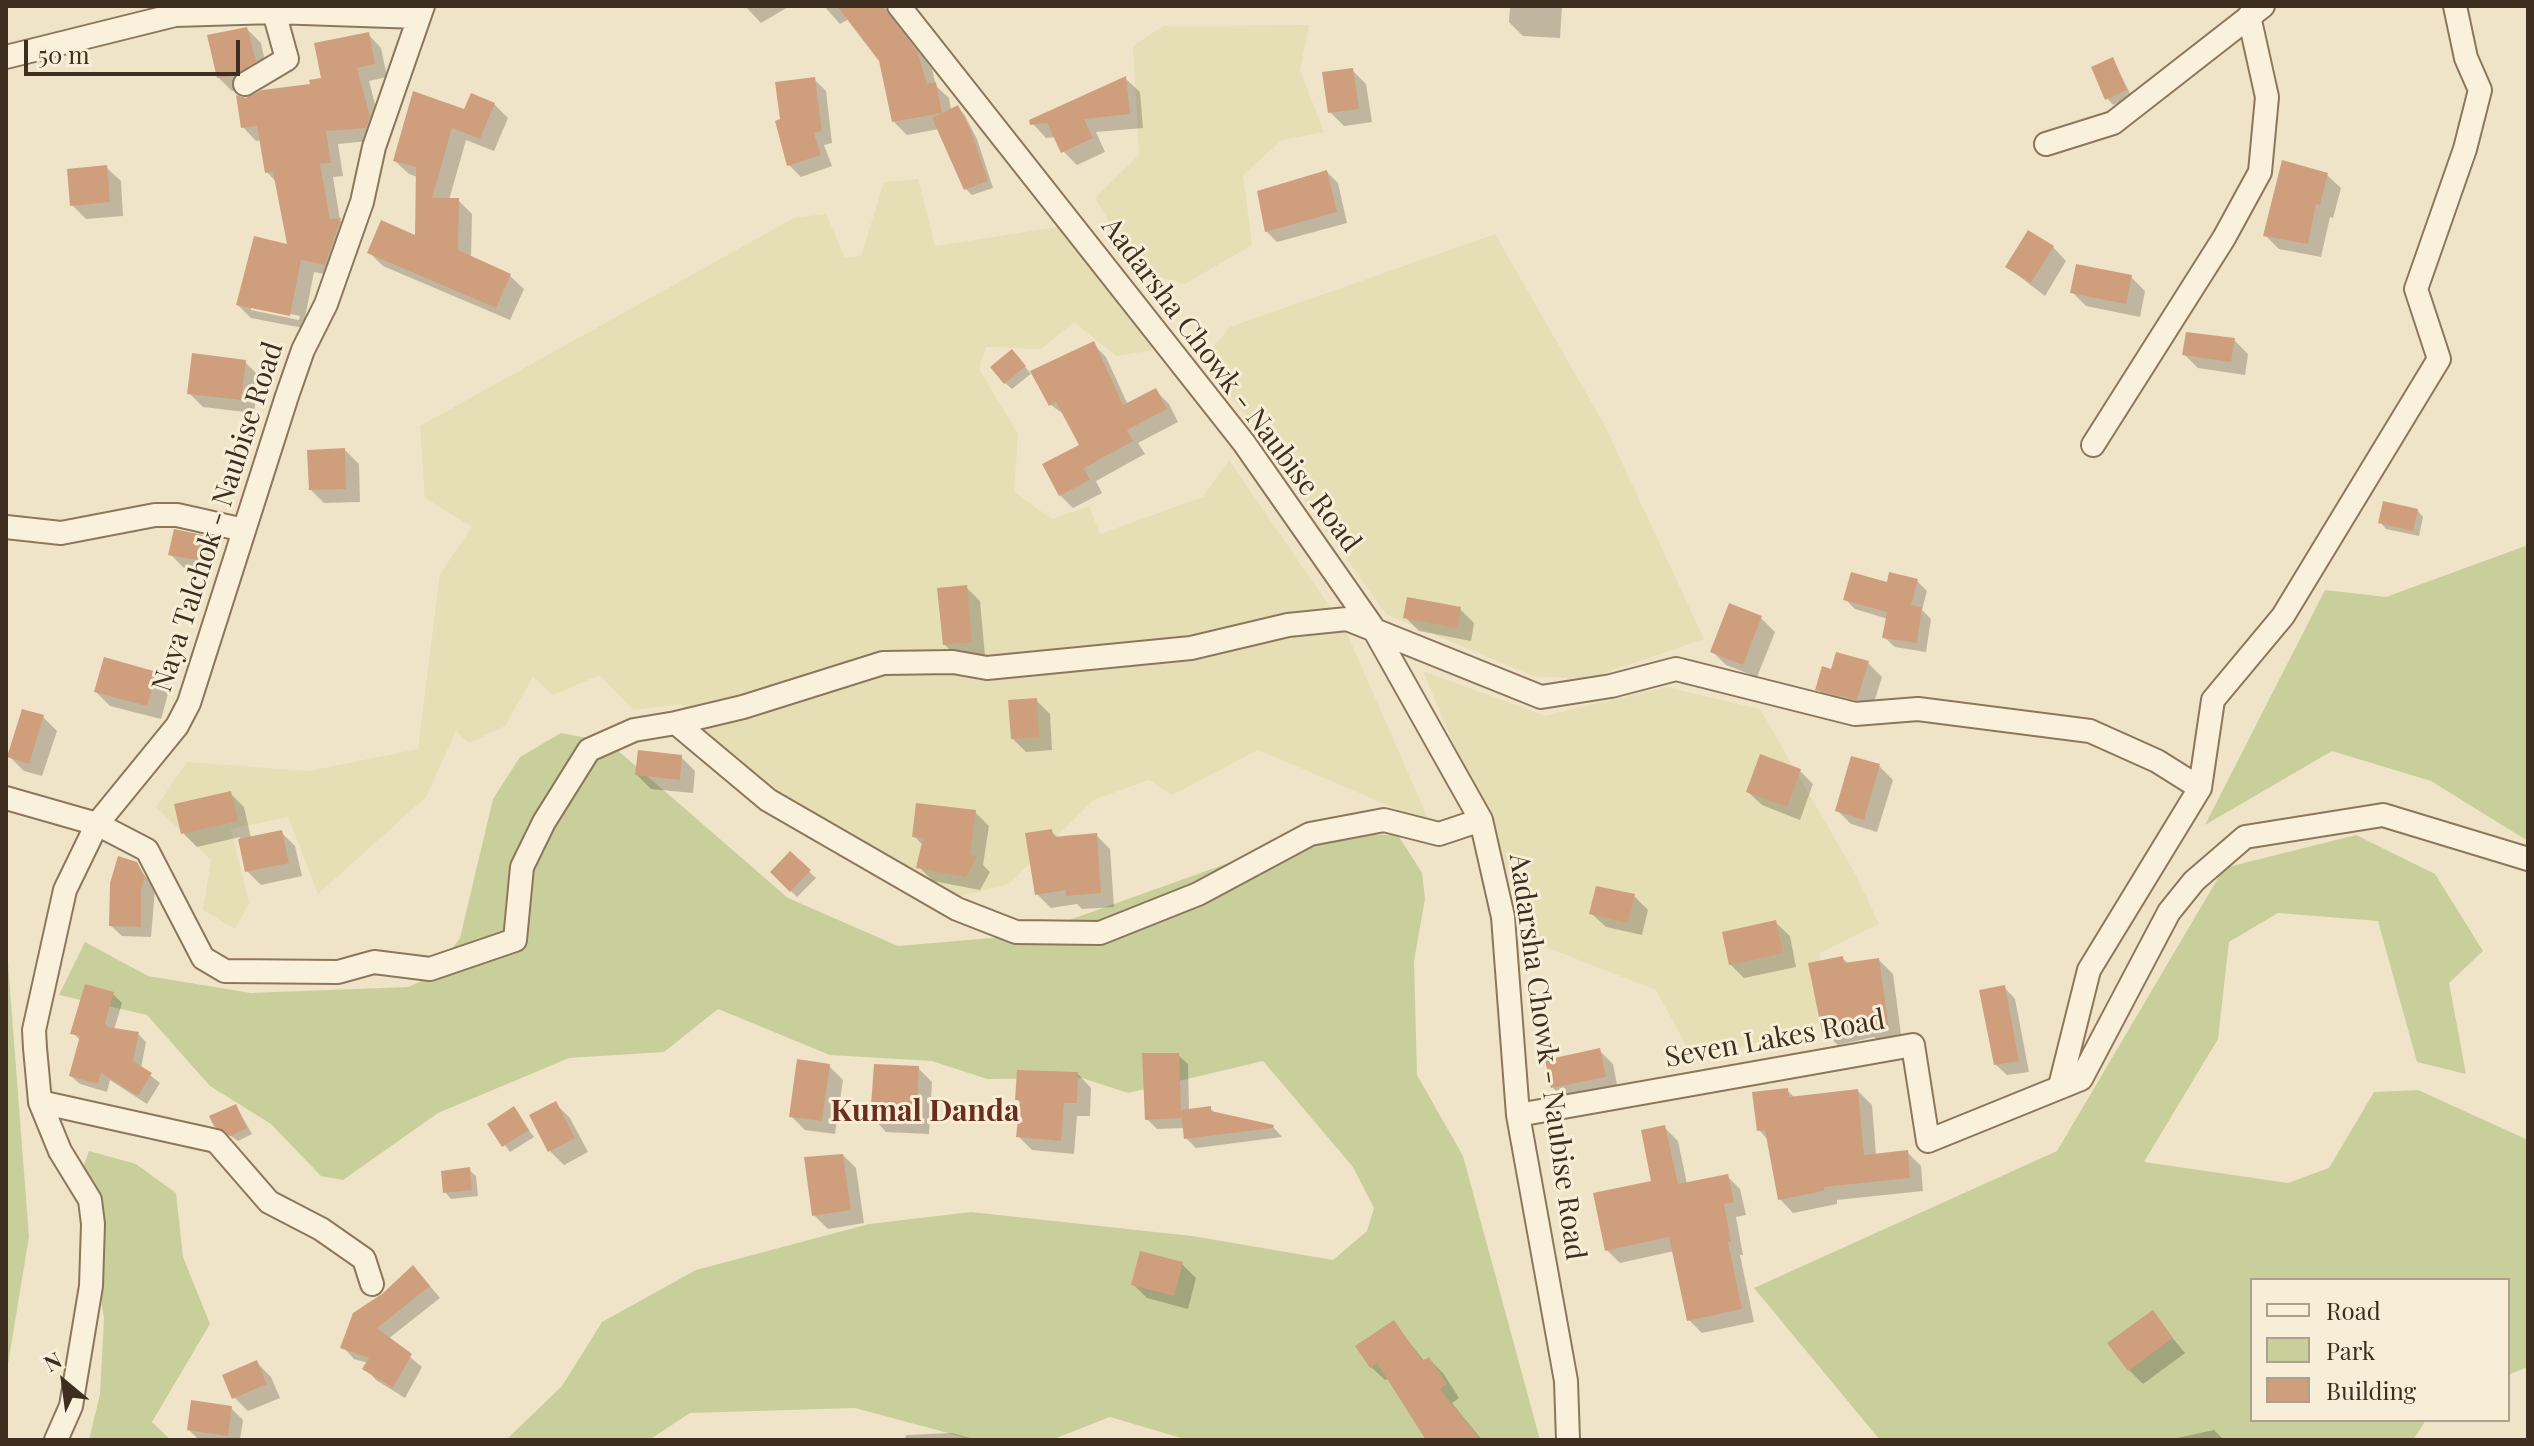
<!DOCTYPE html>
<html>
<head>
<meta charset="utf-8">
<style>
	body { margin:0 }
	#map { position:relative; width:2534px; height:1446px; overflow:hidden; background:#f0e4c8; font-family:"Playfair Display",serif }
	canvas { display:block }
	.frame { position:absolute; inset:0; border:8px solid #3d2e20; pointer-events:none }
	.legend { position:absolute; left:2250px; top:1278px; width:260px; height:144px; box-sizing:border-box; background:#f7eed8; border:2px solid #ada18e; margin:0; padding:10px 14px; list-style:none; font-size:24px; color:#3d2e20 }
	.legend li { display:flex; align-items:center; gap:16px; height:40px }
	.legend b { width:40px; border:2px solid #ada18e }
	.north { position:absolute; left:24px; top:1342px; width:80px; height:80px; -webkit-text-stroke:6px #f7eed8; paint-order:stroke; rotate:331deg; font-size:22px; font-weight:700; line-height:32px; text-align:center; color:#3d2e20 }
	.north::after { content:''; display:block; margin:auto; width:28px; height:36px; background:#3d2e20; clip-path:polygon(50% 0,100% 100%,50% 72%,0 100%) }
	.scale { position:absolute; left:24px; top:40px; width:216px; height:36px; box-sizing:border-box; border:4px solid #3d2e20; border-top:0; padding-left:10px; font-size:24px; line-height:28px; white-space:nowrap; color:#3d2e20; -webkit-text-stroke:6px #f7eed8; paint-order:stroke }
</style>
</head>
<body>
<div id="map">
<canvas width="2534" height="1446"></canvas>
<div class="frame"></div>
<ul class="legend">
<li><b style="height:10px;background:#faf1dc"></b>Road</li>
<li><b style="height:22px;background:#c9cf9b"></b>Park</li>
<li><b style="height:22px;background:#cf9f7d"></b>Building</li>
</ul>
<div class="north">N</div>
<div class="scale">50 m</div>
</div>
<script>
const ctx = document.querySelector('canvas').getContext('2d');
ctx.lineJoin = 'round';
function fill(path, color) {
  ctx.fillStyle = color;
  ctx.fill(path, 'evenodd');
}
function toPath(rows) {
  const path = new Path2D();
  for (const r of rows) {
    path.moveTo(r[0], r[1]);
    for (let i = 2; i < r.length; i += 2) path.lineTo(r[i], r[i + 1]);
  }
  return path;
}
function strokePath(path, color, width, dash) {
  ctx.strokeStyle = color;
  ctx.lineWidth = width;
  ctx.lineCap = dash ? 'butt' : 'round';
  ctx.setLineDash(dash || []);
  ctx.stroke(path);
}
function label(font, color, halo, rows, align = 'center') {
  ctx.font = font + ' "Playfair Display",serif';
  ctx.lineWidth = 6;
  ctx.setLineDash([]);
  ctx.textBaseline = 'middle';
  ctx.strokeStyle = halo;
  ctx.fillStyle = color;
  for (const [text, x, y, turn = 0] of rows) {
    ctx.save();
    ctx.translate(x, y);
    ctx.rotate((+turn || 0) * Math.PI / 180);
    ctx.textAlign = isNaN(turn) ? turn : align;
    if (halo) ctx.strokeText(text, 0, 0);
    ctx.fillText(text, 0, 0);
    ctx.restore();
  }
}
fill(toPath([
	[1309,25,1300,70,1324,132,1282,140,1243,175,1252,245,1185,284,1139,271,1095,198,1139,155,1133,46,1163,26],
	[918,179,935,246,1058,227,1154,350,1116,356,1074,322,1041,349,986,347,979,369,1018,434,1014,492,1052,519,1089,506,1100,534,1203,497,1229,460,1345,629,1430,823,1258,750,1172,795,1149,780,1093,800,1009,884,961,896,756,783,681,704,633,710,600,675,553,695,533,677,505,726,469,743,456,731,426,797,318,894,288,817,231,829,249,903,235,929,203,910,211,860,156,807,187,762,309,771,418,749,440,574,472,527,425,498,420,426,794,218,826,214,845,258,861,256,884,182],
	[1495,234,1605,426,1704,639,1586,679,1533,676,1386,614,1204,358,1230,327],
	[1423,671,1545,716,1666,687,1760,709,1857,877,1879,924,1820,953,1824,1021,1695,1062,1656,990,1538,944]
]), '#e6deb5');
fill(toPath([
	[2528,545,2528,841,2431,781,2332,751,2205,825,2325,590,2386,597],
	[561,733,608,742,788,898,898,946,1027,935,1310,834,1398,835,1422,873,1425,899,1414,961,1417,1075,1463,1156,1540,1440,1188,1440,1110,1417,1051,1440,974,1440,855,1408,690,1413,649,1440,506,1440,562,1386,602,1322,696,1270,869,1224,971,1212,1192,1236,1333,1260,1367,1231,1374,1208,1353,1167,1263,1061,1128,1093,1082,1078,987,1079,932,1061,830,1055,718,1009,664,1052,569,1058,438,1113,343,1180,321,1176,271,1124,210,1086,147,1015,59,995,85,942,148,976,251,993,408,987,431,977,460,938,493,799,520,757],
	[2356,835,2435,874,2483,951,2449,983,2466,1074,2417,1062,2378,921,2278,913,2229,942,2218,1039,2144,1162,2288,1183,2329,1168,2374,1092,2418,1090,2528,1140,2528,1367,2508,1375,2508,1280,2252,1280,2252,1420,2426,1420,2413,1440,1880,1440,1754,1288,2057,1151,2224,868],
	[6,937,29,1237,6,1376],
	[89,1151,136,1164,176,1193,183,1257,210,1324,152,1422,171,1440,89,1440,100,1394,104,1318,80,1176]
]), '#c9cf9b');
fill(toPath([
	[745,6,790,6,761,23],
	[824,6,883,6,889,12,932,69,936,86,949,98,951,110,957,108,964,114,977,139,993,188,972,195,966,189,939,129,907,135,893,121,880,60,849,19,840,24],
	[1510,6,1562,6,1560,38,1523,36,1509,22],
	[247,29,261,43,268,76,248,89,232,91,218,77],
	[368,34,381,48,387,77,369,81,382,131,379,140,338,144,343,176,333,177,340,220,354,233,338,277,314,272,303,328,251,318,238,305,289,247,277,183,267,172,262,140,256,141,243,127,246,100,312,86,323,80],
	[251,306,300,316,299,320,251,310],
	[2113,60,2132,97,2113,105,2107,98],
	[1352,70,1366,84,1372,122,1344,126,1330,112],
	[814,79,826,91,832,143,824,145,832,166,801,177,789,165,778,122],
	[1126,79,1140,92,1143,128,1096,132,1105,152,1077,165,1063,151,1056,137,1046,138,1032,123],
	[494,104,508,118,494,151,466,140,449,200,458,200,472,214,471,258,510,276,524,289,510,320,383,266,369,252,417,238,417,177,409,174,395,161,465,112],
	[107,168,121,181,123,216,86,219,72,205],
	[1327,172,1338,183,1347,223,1277,242,1266,231],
	[2327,175,2341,188,2333,218,2330,217,2321,257,2279,249,2265,235],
	[2053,247,2066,261,2045,296,2007,267],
	[2131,277,2145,291,2140,317,2086,306,2072,292],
	[2234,340,2248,354,2245,375,2198,368,2184,354],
	[1093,344,1106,357,1128,405,1156,391,1169,404,1178,422,1138,443,1145,454,1096,481,1102,493,1073,508,1060,495,1082,446,1066,416,1051,405,1033,372,1012,389,1005,383,1018,358,1030,373],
	[245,362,259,376,254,413,203,407,189,393],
	[345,450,359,464,360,502,324,503,310,489],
	[2417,510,2423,517,2419,536,2386,529,2380,522],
	[202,537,216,551,211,573,184,568,170,554],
	[1917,581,1927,591,1922,610,1931,619,1926,652,1895,647,1884,637,1888,619,1855,609,1845,599,1888,585],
	[966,587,980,601,985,656,958,658,944,644],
	[1460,609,1474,623,1471,641,1419,631,1405,617],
	[1761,618,1775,632,1757,677,1726,665,1712,651],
	[1868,663,1882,677,1871,712,1832,703,1818,689,1832,671],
	[156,673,170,687,161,719,110,706,96,692],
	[1036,700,1050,714,1052,750,1026,752,1012,738],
	[43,717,57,731,42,776,24,771,10,757],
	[681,757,695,771,693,793,651,789,637,775],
	[1879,766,1893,780,1877,832,1851,824,1837,810],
	[1799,770,1813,784,1800,820,1762,805,1748,792],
	[230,793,244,807,251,838,281,832,295,846,302,876,261,885,247,871,240,837,197,847,183,833],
	[975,812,989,826,983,865,990,872,980,890,933,881,919,867,923,845,914,836],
	[1051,831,1058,838,1096,835,1110,849,1114,907,1082,909,1077,904,1051,908,1037,894],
	[790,853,816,878,797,897,772,872],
	[136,864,155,889,151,937,122,936,111,926],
	[1634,896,1648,910,1642,935,1606,927,1592,914],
	[1776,923,1790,936,1796,967,1744,978,1730,964],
	[1842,958,1849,964,1879,960,1893,974,1902,1042,1882,1045,1874,1037,1838,1045,1824,1031],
	[2004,987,2015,999,2029,1072,2007,1075,1995,1064],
	[113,994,122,1003,114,1030,138,1034,146,1042,141,1068,160,1083,147,1104,110,1080,107,1092,80,1084,71,1076,81,1041,73,1033],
	[1599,1050,1613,1064,1618,1090,1566,1101,1553,1088],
	[1178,1055,1188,1064,1189,1111,1210,1108,1216,1114,1273,1127,1282,1137,1196,1148,1186,1138,1185,1128,1157,1129,1147,1119],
	[829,1066,843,1080,835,1134,805,1130,791,1116],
	[918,1068,932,1082,929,1134,886,1132,873,1118],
	[1078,1074,1091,1088,1090,1116,1077,1116,1074,1154,1032,1150,1018,1136,1021,1103,1017,1100],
	[1787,1090,1795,1098,1858,1091,1872,1105,1876,1155,1907,1152,1921,1166,1923,1191,1837,1200,1837,1204,1793,1213,1780,1199,1769,1141,1759,1130],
	[556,1104,570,1118,588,1152,564,1165,550,1151,532,1116],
	[236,1106,252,1134,238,1141,215,1125],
	[513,1109,534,1137,510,1152,489,1124],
	[1665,1128,1678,1141,1687,1184,1727,1176,1740,1189,1746,1215,1736,1217,1743,1255,1740,1255,1754,1322,1702,1333,1689,1320,1674,1251,1620,1263,1607,1250,1654,1182],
	[842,1154,856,1168,864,1223,828,1229,814,1215],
	[469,1170,476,1176,478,1196,451,1199,445,1192],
	[1182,1264,1196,1278,1188,1309,1147,1298,1133,1284],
	[424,1279,440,1298,388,1339,422,1367,405,1398,376,1380,365,1368,368,1363,354,1359,343,1347],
	[2152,1313,2185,1353,2143,1384,2129,1370],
	[1394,1323,1425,1362,1429,1359,1443,1373,1459,1398,1452,1403,1482,1440,1429,1440,1389,1378,1385,1380,1371,1367],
	[257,1363,271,1377,280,1398,248,1411,234,1397],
	[231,1408,243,1420,240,1440,199,1440,189,1430],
	[2214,1430,2224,1440,2173,1440,2173,1439],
	[952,1433,977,1440,905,1440,906,1435]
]), '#0003');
fill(toPath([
	[837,6,883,6,918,53,927,84,936,82,942,113,892,122,879,61],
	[247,27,256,61,234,76,217,78,207,35],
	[369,32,375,64,357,68,370,116,366,128,326,131,331,163,320,164,330,219,341,218,325,265,301,260,290,316,236,305,254,236,287,244,273,172,265,173,257,126,241,128,236,95,246,98,262,90,310,84,309,80,321,78,314,43],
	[2113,57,2127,90,2105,100,2091,67],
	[1353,68,1359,109,1328,113,1322,72],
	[1126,76,1130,114,1084,119,1093,138,1061,153,1047,123,1030,125,1029,120],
	[815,77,822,131,814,133,821,155,787,166,775,121,780,119,775,82],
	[413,91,464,109,471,93,495,103,480,139,452,128,432,198,459,198,458,250,511,274,496,308,367,253,381,220,415,235,416,167,393,161],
	[958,105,971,131,988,181,964,190,932,118],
	[2282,160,2328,173,2320,205,2316,204,2308,244,2263,236],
	[107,165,110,202,70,206,67,169],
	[1327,170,1337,212,1265,232,1257,191],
	[2028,230,2054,246,2031,283,2005,267],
	[2076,264,2132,275,2126,304,2070,293],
	[2186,332,2235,338,2231,362,2182,355],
	[1094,341,1123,405,1156,388,1167,409,1127,430,1133,441,1084,468,1090,480,1059,496,1042,464,1079,445,1056,402,1049,406,1030,371],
	[1012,349,1026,366,1004,384,990,367],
	[192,353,246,360,241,400,187,394],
	[345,448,346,489,309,490,307,450],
	[2383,501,2418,509,2413,531,2378,523],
	[174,529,203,535,197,560,168,555],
	[1851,572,1887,582,1889,572,1918,579,1911,605,1922,607,1917,643,1882,638,1887,612,1843,600],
	[967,585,972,642,943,645,937,588],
	[1407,597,1461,607,1457,628,1403,618],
	[1729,603,1762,616,1743,665,1710,652],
	[1836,652,1869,661,1857,700,1815,690,1822,666,1831,669],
	[104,657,157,672,147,706,94,692],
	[1037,698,1039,737,1011,739,1008,700],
	[22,709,44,715,29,764,7,757],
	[638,750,682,755,680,780,635,775],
	[1760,754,1801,769,1787,807,1746,792],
	[1851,756,1880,764,1864,820,1835,811],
	[231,791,238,821,181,834,174,804],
	[916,803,976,810,970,855,977,856,966,877,916,868,923,838,912,837],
	[1052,829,1053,837,1097,833,1101,893,1066,896,1066,890,1035,895,1025,833],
	[282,830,289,863,245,872,238,839],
	[790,851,811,870,790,892,770,872],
	[118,856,137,862,145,877,141,890,141,927,109,926,110,883],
	[1596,886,1635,894,1628,923,1589,914],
	[1776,920,1783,953,1729,965,1722,932],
	[1843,956,1844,963,1879,958,1889,1029,1866,1032,1865,1023,1822,1032,1808,963],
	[85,984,114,992,105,1023,108,1027,139,1032,133,1061,152,1073,138,1096,101,1073,98,1084,69,1076,80,1036,70,1034],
	[2005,985,2019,1061,1994,1065,1979,990],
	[1600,1048,1606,1077,1551,1088,1545,1060],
	[1142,1053,1179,1053,1181,1110,1211,1106,1211,1111,1274,1125,1273,1128,1184,1139,1181,1112,1181,1118,1145,1120],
	[797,1059,830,1064,822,1121,789,1117],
	[874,1064,919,1066,916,1121,870,1119],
	[1017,1070,1078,1072,1077,1103,1064,1103,1061,1141,1016,1137,1020,1100,1015,1100],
	[1788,1088,1789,1097,1858,1089,1864,1155,1908,1150,1910,1178,1824,1187,1824,1191,1778,1200,1765,1130,1757,1131,1752,1092],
	[556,1101,575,1138,548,1152,529,1115],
	[236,1104,247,1128,230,1136,214,1126,209,1116],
	[514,1106,529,1130,502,1147,487,1124],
	[1665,1125,1678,1184,1728,1174,1734,1202,1724,1204,1731,1242,1728,1242,1742,1309,1687,1321,1669,1237,1605,1251,1593,1193,1651,1181,1641,1130],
	[843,1154,851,1210,812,1216,804,1157],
	[470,1167,472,1190,443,1193,441,1171],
	[1140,1251,1183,1262,1174,1296,1131,1285],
	[413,1265,430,1286,377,1328,412,1354,393,1388,362,1369,369,1358,340,1348,353,1313,382,1294],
	[2153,1310,2173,1338,2128,1371,2107,1343],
	[1394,1320,1422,1361,1429,1357,1447,1384,1440,1389,1481,1440,1426,1440,1377,1363,1370,1368,1355,1346],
	[257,1360,267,1384,232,1399,222,1375],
	[191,1400,232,1406,228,1436,187,1430]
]), '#cf9f7d');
const minor = toPath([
	[899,6,1244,443,1372,626,1481,820,1503,917,1518,1115,1566,1381,1568,1440],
	[6,57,175,15,274,12,418,17],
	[245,84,287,59,274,12],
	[2046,144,2113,123,2263,6],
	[2093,445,2224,238,2260,172,2267,97,2249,16],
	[6,527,61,533,155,515,177,515,244,530],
	[676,723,743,707,883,663,953,662,987,668,1191,648,1288,625,1347,619,1541,697,1611,686,1676,669,1855,714,1918,709,2090,731,2157,761,2200,788],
	[6,798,97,824,147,850,203,958,225,971,338,972,374,962,430,969,515,940,522,867,544,822,589,750,634,730,676,723,768,800,957,909,1016,932,1100,933,1198,894,1310,834,1384,820,1439,834,1481,820],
	[2060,1086,2089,970,2200,788,2213,700,2283,616,2439,359,2416,289,2465,149,2480,90,2466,58,2455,6],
	[40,1102,216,1141,269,1202,321,1229,364,1259,372,1284],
	[1518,1115,1913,1045,1928,1141,2081,1079,2169,912,2194,881,2245,837,2383,815,2528,859],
	[56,1440,71,1406,91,1286,93,1224,90,1200,60,1151,40,1102,35,1048,34,1030,65,890,97,824,177,726,189,703,287,396,303,350,326,304,362,202,374,147,423,6]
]);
strokePath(minor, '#8d765c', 26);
strokePath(minor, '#faf1dc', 22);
label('28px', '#3d2e20', '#f7eed8', [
	["Aadarsha Chowk - Naubise Road",1231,385,53],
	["Naya Talchok - Naubise Road",218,517,-72],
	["Seven Lakes Road",1775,1039,-10],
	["Aadarsha Chowk - Naubise Road",1547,1057,82]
]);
label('bold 30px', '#6b2e1e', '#f7eed8', [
	["Kumal Danda",925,1112]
]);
</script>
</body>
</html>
